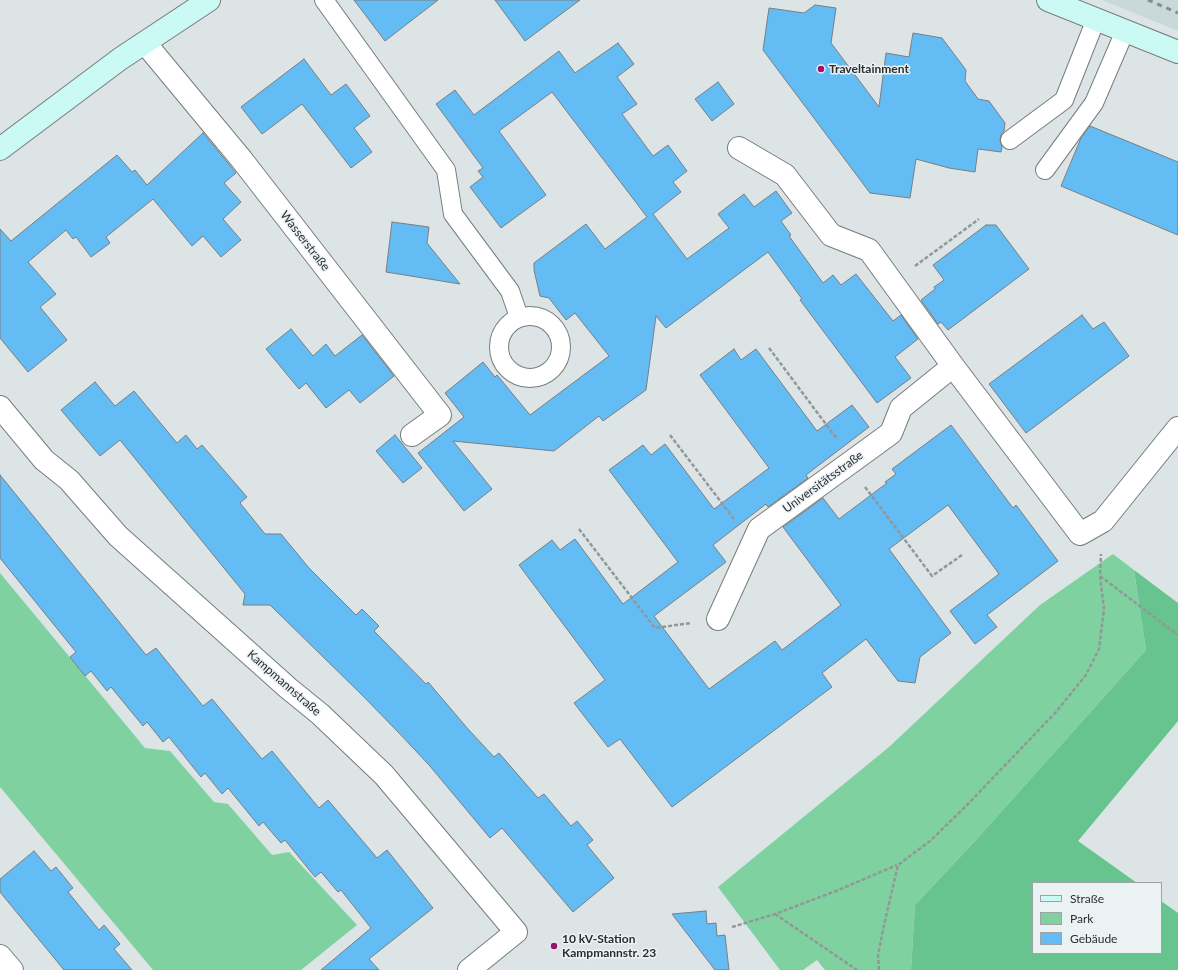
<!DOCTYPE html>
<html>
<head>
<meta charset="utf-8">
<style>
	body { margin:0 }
	#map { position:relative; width:1178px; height:970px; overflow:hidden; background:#dde4e6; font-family:Lato,sans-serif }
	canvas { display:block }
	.legend { position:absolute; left:1032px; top:882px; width:130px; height:72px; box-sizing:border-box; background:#eaf2f3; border:1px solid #9ea4a4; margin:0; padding:5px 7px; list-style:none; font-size:12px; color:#2b2e2e }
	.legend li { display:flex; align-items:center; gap:8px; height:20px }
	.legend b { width:20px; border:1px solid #9ea4a4 }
</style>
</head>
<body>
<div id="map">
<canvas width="1178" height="970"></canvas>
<ul class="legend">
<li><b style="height:5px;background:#cbfaf5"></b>Straße</li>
<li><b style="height:11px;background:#7fd2a0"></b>Park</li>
<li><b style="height:11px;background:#64bcf5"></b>Gebäude</li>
</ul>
</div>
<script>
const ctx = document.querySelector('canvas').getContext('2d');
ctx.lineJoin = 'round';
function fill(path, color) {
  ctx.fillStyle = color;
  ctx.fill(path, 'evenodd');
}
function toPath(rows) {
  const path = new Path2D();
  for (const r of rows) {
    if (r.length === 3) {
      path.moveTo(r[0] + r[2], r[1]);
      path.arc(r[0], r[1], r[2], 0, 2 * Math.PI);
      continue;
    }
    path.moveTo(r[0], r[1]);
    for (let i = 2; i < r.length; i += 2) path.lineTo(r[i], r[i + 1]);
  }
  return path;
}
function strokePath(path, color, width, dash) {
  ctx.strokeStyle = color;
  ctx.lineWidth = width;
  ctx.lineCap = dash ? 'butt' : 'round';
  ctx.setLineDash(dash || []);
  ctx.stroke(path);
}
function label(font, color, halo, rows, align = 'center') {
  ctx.font = font + ' Lato,sans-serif';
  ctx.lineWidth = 3;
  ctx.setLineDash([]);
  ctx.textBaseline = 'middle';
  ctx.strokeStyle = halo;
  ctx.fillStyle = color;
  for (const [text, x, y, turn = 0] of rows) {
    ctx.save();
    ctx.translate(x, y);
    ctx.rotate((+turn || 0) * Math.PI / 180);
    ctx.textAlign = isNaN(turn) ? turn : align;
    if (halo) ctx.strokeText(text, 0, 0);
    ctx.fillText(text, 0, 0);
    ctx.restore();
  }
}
fill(toPath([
	[1102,0,1178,0,1178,31]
]), '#c8d8db');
fill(toPath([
	[1113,554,1134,570,1146,650,976,840,915,905,911,970,825,970,817,960,803,970,780,970,718,887,889,747,1040,605],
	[0,573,145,748,170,751,214,802,228,804,272,855,289,852,357,925,301,970,153,970,0,787]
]), '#7fd2a0');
fill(toPath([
	[1134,570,1178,603,1178,721,1078,841,1137,883,1033,883,1033,953,1161,953,1161,901,1178,913,1178,970,911,970,915,905,976,840,1146,650]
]), '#67c48e');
const building = toPath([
	[354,0,438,0,385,41,354,0],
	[495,0,580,0,525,41,495,0],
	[815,5,836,8,831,43,879,107,886,53,909,57,913,33,942,38,966,70,965,81,978,99,989,101,1005,123,1004,131,1001,135,1000,141,1002,147,1001,152,978,149,975,172,949,168,916,159,910,198,870,193,763,50,769,8,804,13,815,5],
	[618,43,634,64,617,77,637,104,622,114,653,156,668,145,687,171,673,182,681,192,653,214,687,259,729,228,718,214,744,194,754,207,776,191,792,213,781,221,791,235,789,236,823,283,833,275,841,285,856,274,893,321,901,315,918,339,895,357,911,378,877,403,800,300,802,299,768,252,666,328,656,316,646,390,603,421,599,416,554,451,453,441,492,489,464,511,418,453,464,417,445,393,483,362,495,377,497,375,530,415,609,356,575,313,566,320,549,298,540,296,534,270,534,263,586,224,605,249,647,217,552,92,499,131,546,195,501,228,470,187,483,177,478,171,483,168,436,104,455,90,474,115,559,51,575,73,618,43],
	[304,59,331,95,346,84,370,116,354,128,372,152,351,168,302,104,262,134,241,107,304,59],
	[718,82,734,104,712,121,695,99,718,82],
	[1090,126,1178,162,1178,235,1061,186,1081,138,1090,126],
	[203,133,236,173,224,183,241,202,223,219,241,240,221,257,203,236,192,246,153,199,106,237,110,243,91,257,76,237,73,239,66,230,28,262,56,294,40,307,67,340,28,372,0,338,0,229,11,241,117,155,132,172,135,170,147,185,203,133],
	[392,222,429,227,427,243,460,284,386,272,392,222],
	[986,225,996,225,1029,269,948,330,941,322,938,324,921,300,935,289,934,287,944,280,933,265,986,225],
	[1082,315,1093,329,1104,322,1129,356,1026,433,989,384,1082,315],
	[291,329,313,356,326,344,335,356,362,335,394,376,360,403,349,390,326,408,306,383,299,389,266,349,291,329],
	[734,349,741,360,756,349,817,431,852,405,869,427,806,475,808,478,768,507,766,504,713,545,726,562,654,616,709,689,775,641,782,650,841,605,783,527,823,498,839,519,887,483,885,482,896,474,892,469,951,425,1013,508,1016,505,1058,561,987,615,997,627,975,644,950,611,999,574,948,505,889,549,951,633,920,657,915,683,898,681,866,639,822,673,832,687,672,807,620,739,608,747,574,703,605,680,519,565,552,540,560,550,575,539,623,604,678,562,609,470,643,445,651,455,665,444,714,509,769,468,700,375,734,349],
	[95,382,115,406,134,391,177,443,186,435,197,449,202,445,247,497,240,503,265,534,281,534,309,568,356,615,362,609,379,626,374,631,426,684,428,682,468,729,494,757,499,753,538,798,544,794,571,826,577,821,593,840,587,845,614,878,573,912,502,828,490,838,429,765,399,733,362,695,270,605,243,605,245,594,120,440,100,456,61,410,95,382],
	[395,435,422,468,403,483,376,451,395,435],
	[0,475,146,655,156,648,203,706,212,699,262,759,272,751,319,808,328,800,377,858,387,850,433,908,369,959,379,970,321,970,371,928,341,890,338,892,321,872,315,877,285,840,281,843,263,822,259,826,228,788,222,794,205,773,201,777,169,737,163,742,147,722,143,726,111,687,107,691,91,671,85,676,70,657,76,652,0,558,0,475],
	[34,851,51,871,56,867,73,888,68,892,99,930,104,925,120,944,114,949,132,970,64,970,0,892,0,879,34,851],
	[706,911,707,924,716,923,717,936,725,935,729,970,715,970,672,914,706,911]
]);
fill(building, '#64bcf5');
strokePath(building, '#797e81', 1);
const service = toPath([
	[324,0,446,170,453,214,510,291,519,317],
	[1010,140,1064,100,1096,19],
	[1045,170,1094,103,1125,31],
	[530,347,31]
]);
const minor = toPath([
	[145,43,242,160,440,415,412,435],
	[739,148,785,175,831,235,869,250,953,366,1080,534,1103,521,1178,428],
	[0,407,44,460,69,480,118,536,288,688,320,714,384,775,516,932,469,970],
	[718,619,759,529,891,433,901,408,953,366],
	[0,956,12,970]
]);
const secondary = toPath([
	[1048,0,1178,52],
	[0,149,120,59,209,0]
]);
strokePath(service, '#767d7e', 20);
strokePath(minor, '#767d7e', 24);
strokePath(secondary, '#767d7e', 24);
strokePath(toPath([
	[915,266,979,219],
	[769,348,837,439],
	[670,435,734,519],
	[865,487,932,576,962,555],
	[579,529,655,628,691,623],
	[1100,576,1178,635],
	[775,914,857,970],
	[732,927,775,914,836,891,897,865],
	[879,970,878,955,884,925,898,865,930,841,966,806,1056,712,1086,675,1099,649,1104,609,1100,576,1101,554]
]), '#929798', 2.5, [4, 2]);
strokePath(service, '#fff', 18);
strokePath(minor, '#fff', 22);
strokePath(secondary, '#cbfaf5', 22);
strokePath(toPath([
	[1148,0,1178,13]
]), '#868b8c', 3, [5, 5]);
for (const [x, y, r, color] of [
	[821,69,4,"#9a1366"],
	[554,946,4,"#9a1366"]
]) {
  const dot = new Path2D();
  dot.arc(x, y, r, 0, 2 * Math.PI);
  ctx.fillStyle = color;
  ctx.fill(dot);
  strokePath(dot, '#eaf2f3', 1.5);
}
label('bold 12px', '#2b2e2e', '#eaf2f3', [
	["Traveltainment",829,69],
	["10 kV-Station",562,939],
	["Kampmannstr. 23",562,953]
], 'left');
label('12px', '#2b2e2e', '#eaf2f3', [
	["Wasserstraße",305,241,52],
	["Universitätsstraße",823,482,-36],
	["Kampmannstraße",284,683,41]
]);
</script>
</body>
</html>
